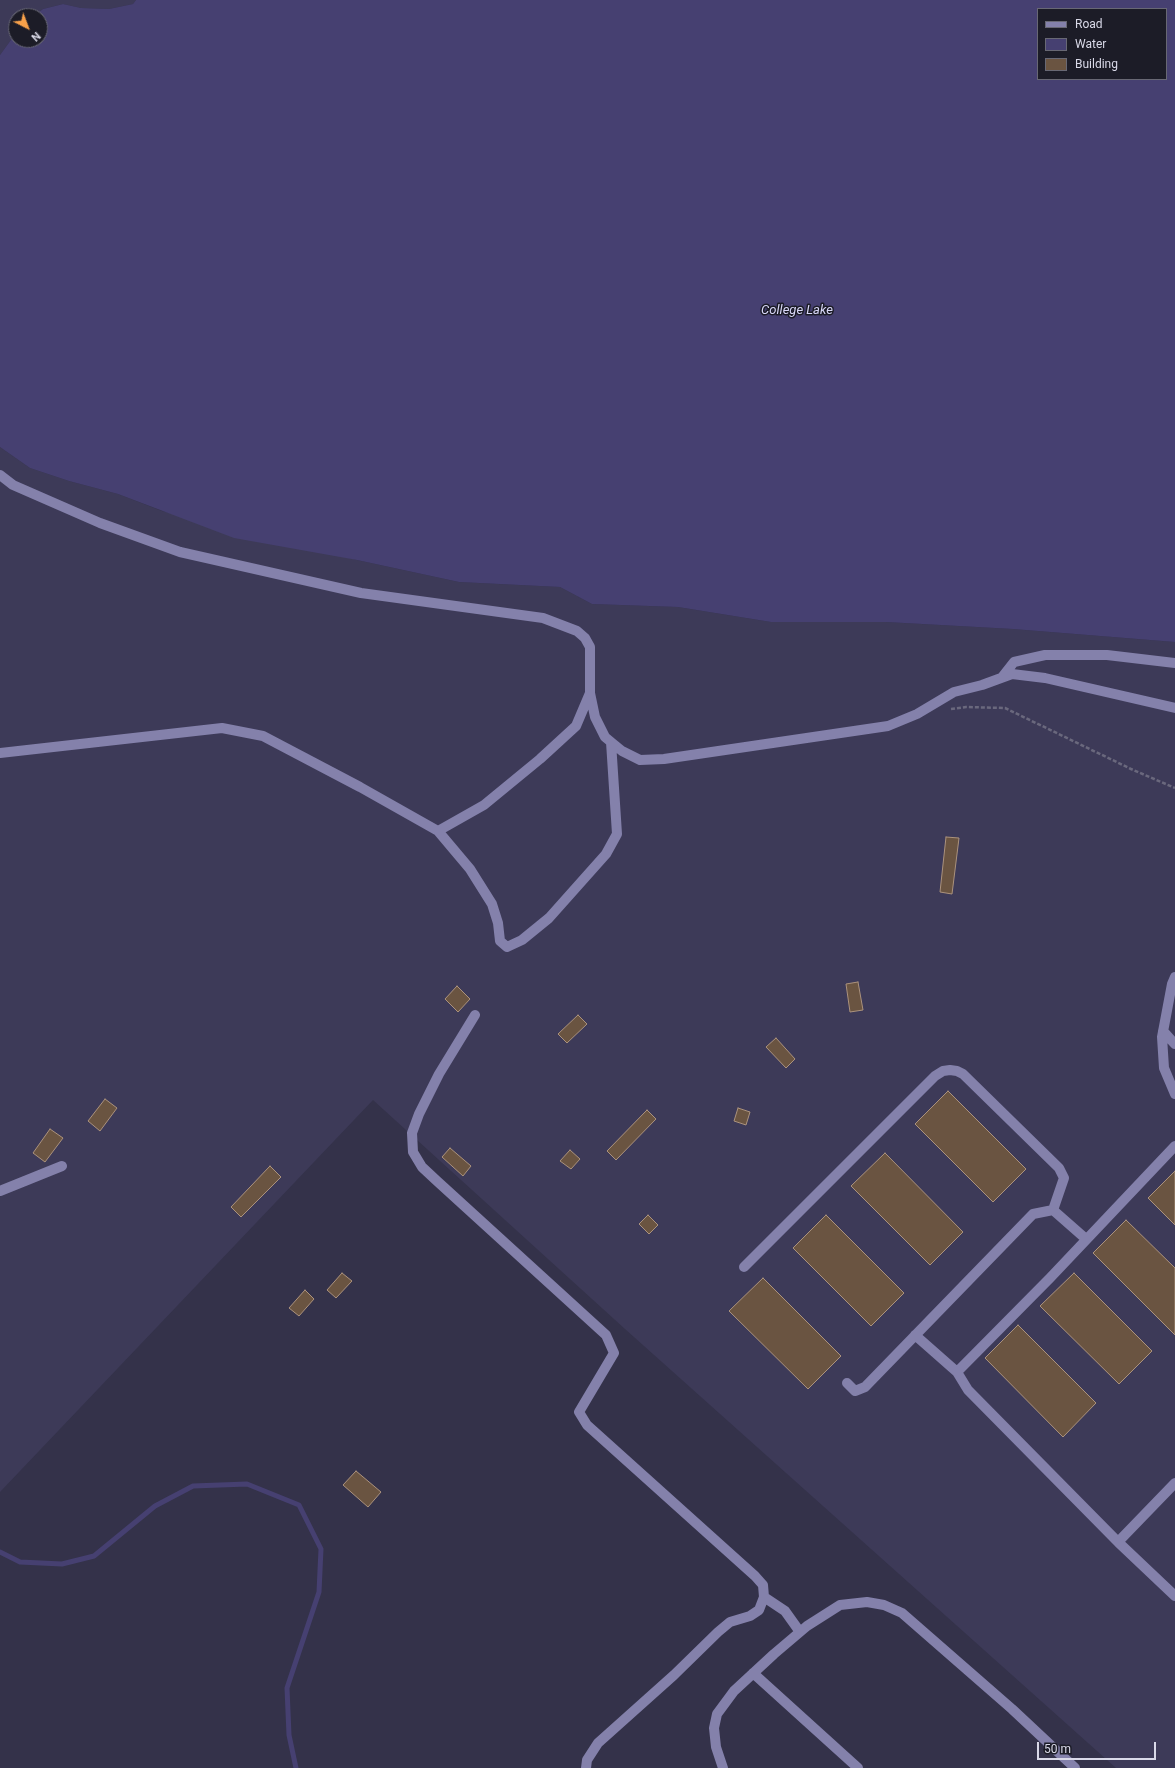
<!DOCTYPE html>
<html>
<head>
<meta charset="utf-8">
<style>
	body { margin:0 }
	#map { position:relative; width:1175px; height:1768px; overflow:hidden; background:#34324a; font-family:Roboto,sans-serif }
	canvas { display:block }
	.legend { position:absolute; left:1037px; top:8px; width:130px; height:72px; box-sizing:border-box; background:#1c1c27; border:1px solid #686874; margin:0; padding:5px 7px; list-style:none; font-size:12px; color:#d9d9e8 }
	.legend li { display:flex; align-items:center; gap:8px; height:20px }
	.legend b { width:20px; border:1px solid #686874 }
	.north { position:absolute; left:8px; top:8px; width:40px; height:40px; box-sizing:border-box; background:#1c1c27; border:1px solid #686874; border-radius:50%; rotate:138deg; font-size:11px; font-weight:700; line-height:16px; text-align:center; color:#d9d9e8 }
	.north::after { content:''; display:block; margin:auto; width:14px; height:18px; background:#f8a14a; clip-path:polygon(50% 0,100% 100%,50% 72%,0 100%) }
	.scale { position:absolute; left:1037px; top:1742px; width:119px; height:18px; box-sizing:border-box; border:2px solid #d9d9e8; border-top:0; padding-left:5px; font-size:12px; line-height:14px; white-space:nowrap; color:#d9d9e8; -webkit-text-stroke:3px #1c1c27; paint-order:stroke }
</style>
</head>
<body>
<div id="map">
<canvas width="1175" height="1768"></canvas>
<ul class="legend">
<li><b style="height:5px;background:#8481ab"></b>Road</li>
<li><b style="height:11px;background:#464071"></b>Water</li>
<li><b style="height:11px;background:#6a5441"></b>Building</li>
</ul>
<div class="north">N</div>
<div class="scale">50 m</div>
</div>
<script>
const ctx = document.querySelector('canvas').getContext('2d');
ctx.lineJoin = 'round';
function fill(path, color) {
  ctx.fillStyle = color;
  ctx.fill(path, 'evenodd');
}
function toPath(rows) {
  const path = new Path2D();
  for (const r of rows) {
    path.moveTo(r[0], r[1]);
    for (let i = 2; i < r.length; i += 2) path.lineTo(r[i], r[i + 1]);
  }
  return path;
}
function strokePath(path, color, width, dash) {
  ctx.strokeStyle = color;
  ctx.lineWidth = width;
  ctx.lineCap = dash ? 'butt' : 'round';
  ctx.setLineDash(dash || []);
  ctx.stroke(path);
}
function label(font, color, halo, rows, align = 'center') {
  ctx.font = font + ' Roboto,sans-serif';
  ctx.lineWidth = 3;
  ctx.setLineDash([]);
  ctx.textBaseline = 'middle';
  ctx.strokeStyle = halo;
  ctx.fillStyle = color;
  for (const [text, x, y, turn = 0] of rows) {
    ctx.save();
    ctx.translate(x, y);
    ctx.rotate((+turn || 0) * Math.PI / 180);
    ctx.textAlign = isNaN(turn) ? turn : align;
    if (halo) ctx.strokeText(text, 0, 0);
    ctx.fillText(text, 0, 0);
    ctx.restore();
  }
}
fill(toPath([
	[0,0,136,0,133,4,109,9,81,8,63,4,43,9,34,16,16,16,16,33,0,55],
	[0,447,30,468,69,481,118,494,162,511,357,560,459,582,560,587,592,604,678,607,771,622,886,622,1013,629,1175,642,1175,1768,1116,1768,625,1329,373,1100,0,1492]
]), '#3d3a58');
fill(toPath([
	[136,0,1175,0,1175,642,1013,629,886,622,771,622,678,607,592,604,560,587,459,582,357,560,234,538,118,494,69,481,30,468,0,447,0,55,16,33,16,40,40,40,40,16,34,16,43,9,63,4,81,8,109,9,133,4],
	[1038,9,1166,9,1166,79,1038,79]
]), '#464071');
strokePath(toPath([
	[0,1552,20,1562,62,1564,94,1556,155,1506,193,1486,247,1484,299,1505,321,1549,319,1592,287,1688,289,1735,296,1768]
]), '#464071', 5);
const building = toPath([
	[946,837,959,838,952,894,940,892,946,837],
	[858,982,863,1010,850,1012,846,984,858,982],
	[457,986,470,999,458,1012,445,999,457,986],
	[578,1015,587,1024,567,1043,558,1034,578,1015],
	[776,1038,795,1059,786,1068,766,1047,776,1038],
	[948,1091,1026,1169,993,1202,915,1124,948,1091],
	[105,1099,117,1108,100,1131,88,1121,105,1099],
	[738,1108,750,1112,746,1125,734,1121,738,1108],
	[647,1110,656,1119,616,1160,607,1151,647,1110],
	[50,1129,63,1138,45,1162,33,1153,50,1129],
	[450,1148,471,1166,463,1176,442,1157,450,1148],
	[570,1150,580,1159,571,1169,560,1161,570,1150],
	[885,1153,963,1232,930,1265,851,1186,885,1153],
	[270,1166,281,1177,241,1217,231,1207,270,1166],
	[1175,1171,1175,1225,1148,1198,1175,1171],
	[648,1215,658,1225,649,1234,639,1224,648,1215],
	[826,1215,904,1293,871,1326,793,1248,826,1215],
	[1126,1220,1175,1268,1175,1335,1093,1253,1126,1220],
	[342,1273,352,1281,336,1298,327,1290,342,1273],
	[1074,1273,1152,1351,1119,1384,1040,1306,1074,1273],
	[763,1278,841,1356,808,1389,729,1311,763,1278],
	[305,1290,314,1299,299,1316,289,1308,305,1290],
	[1018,1325,1096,1403,1063,1437,985,1358,1018,1325],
	[356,1471,381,1492,368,1507,343,1485,356,1471]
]);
fill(building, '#6a5441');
strokePath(building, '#ab927d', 1);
strokePath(toPath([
	[951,709,966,707,1005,708,1131,769,1175,788]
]), '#6a687d', 2.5, [4, 2]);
strokePath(toPath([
	[0,475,13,485,100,523,180,552,361,593,543,618,577,631,585,638,590,647,590,693,595,717,605,737,611,742,617,834,606,854,549,918,522,940,507,947,500,941,498,923,492,904,470,869,438,831,360,787,263,736,222,728,0,753],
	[1003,676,1014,662,1045,655,1107,655,1175,663],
	[611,742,622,751,640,760,664,759,888,726,917,714,954,692,982,685,1012,674,1045,678,1175,708],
	[438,831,484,805,540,759,576,726,590,693],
	[1175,977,1172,984,1162,1037,1164,1068,1175,1094],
	[475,1015,439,1074,419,1114,412,1133,413,1152,422,1167,437,1181,606,1335,614,1353,579,1412,587,1425,755,1576,763,1585,764,1597,785,1611,800,1632],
	[1163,1031,1175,1044],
	[0,1191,62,1166],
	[744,1267,935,1076,943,1071,950,1070,957,1071,963,1074,1059,1168,1064,1178,1053,1210,1086,1239],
	[915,1335,957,1372],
	[847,1383,855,1391,865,1387,1033,1214,1053,1210],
	[1175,1483,1118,1542,1175,1596],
	[1118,1542,968,1390,957,1372,1050,1278,1175,1146],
	[753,1673,858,1768],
	[586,1768,587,1760,598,1743,674,1675,718,1632,730,1622,750,1616,759,1610,764,1597],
	[723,1768,716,1747,714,1728,717,1714,734,1691,774,1654,807,1626,840,1605,867,1602,884,1605,902,1613,1012,1709,1075,1768]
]), '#8481ab', 10);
label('italic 13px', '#d9d8f8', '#1c1c27', [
	["College Lake",797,311]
]);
</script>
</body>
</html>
